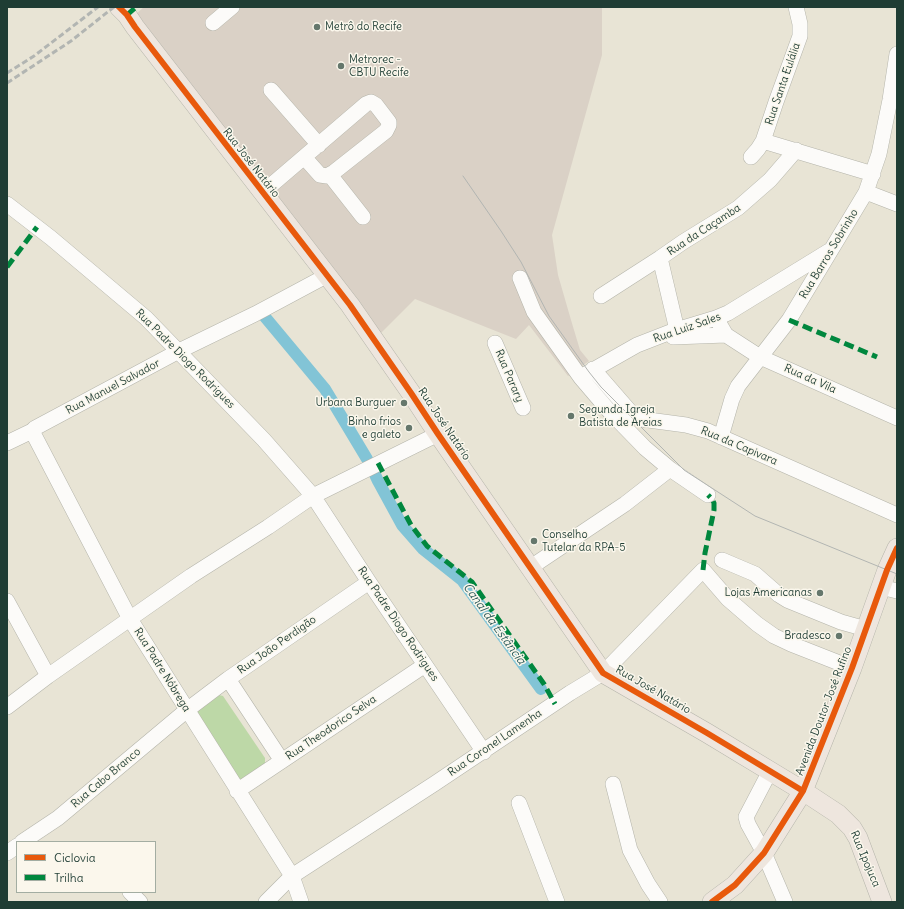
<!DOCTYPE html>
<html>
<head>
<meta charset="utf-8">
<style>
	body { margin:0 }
	#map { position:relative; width:904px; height:909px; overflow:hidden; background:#e8e4d5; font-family:Delius,sans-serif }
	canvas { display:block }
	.frame { position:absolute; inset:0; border:8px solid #1f3d34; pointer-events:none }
	.legend { position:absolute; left:16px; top:841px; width:140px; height:52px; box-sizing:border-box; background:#fbf7ec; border:1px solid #a3ada2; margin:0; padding:5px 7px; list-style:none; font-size:12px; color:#1f3d34 }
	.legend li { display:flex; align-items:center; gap:8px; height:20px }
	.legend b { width:20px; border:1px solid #a3ada2 }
</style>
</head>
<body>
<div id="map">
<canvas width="904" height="909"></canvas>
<div class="frame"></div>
<ul class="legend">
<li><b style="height:5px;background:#e8590c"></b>Ciclovia</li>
<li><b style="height:5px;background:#00873e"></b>Trilha</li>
</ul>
</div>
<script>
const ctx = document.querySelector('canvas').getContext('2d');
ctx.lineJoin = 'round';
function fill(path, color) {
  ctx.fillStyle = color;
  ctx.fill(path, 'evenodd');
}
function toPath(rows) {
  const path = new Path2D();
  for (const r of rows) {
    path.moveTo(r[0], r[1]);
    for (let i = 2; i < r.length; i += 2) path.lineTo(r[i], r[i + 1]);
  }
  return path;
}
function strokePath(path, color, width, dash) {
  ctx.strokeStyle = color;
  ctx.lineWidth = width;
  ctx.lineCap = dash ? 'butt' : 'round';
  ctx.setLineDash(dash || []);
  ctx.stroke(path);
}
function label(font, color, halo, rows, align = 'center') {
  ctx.font = font + ' Delius,sans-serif';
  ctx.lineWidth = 3;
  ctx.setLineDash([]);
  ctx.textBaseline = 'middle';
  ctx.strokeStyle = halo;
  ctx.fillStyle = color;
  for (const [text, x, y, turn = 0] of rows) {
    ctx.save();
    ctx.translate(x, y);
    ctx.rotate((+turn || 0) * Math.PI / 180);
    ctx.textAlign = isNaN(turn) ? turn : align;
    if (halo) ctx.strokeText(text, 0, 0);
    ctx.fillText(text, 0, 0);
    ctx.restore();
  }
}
fill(toPath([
	[144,7,602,7,602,55,552,235,558,275,571,320,580,350,589,361,568,376,529,325,516,339,415,299,379,335,136,14]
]), '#dad1c6');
fill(toPath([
	[215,694,223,696,265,758,265,764,241,781,189,712]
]), '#bdd8a7');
strokePath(toPath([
	[265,317,325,389,367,459],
	[372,468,378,481,402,525,423,549,462,580,541,689]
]), '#82c4d6', 12);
const minor = toPath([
	[213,23,232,7],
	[271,90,319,145],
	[763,141,873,174],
	[751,157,758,149,763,141,776,102,800,36,800,24,796,7],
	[330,175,363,217],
	[866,192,897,204],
	[262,193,366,104,371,102,376,105,389,122,389,125,386,131,334,172,327,176,320,175,304,157],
	[7,204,51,238,146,318,264,440,313,496,369,582,484,752],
	[660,258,677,330],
	[520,278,534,312,581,378,610,412,645,448,670,469,708,495],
	[601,296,660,258,683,242,738,208,770,180,796,150],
	[716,318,726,335,760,357,897,418],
	[673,337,726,335],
	[495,343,523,408],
	[593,369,633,415,641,419,686,425,708,431,897,515],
	[586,374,637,345,673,331,716,318,728,313,829,251],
	[32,431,130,619,292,876,301,902],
	[721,437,732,399,738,386,789,320,866,192,879,154,890,100,897,54],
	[7,443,32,431,35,428,179,351,255,314,326,276],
	[722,560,755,574,779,595,787,600,841,622,866,629],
	[531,567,625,504,670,469],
	[881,587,897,591],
	[7,601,48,676],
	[228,679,282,761],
	[7,707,48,676,191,576,268,527,313,496,438,434],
	[770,771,746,817,748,824,764,853,785,902],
	[613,784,630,850,648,884,660,902],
	[237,791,425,665],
	[519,803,557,902],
	[22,842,58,818,187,710,228,679,369,582],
	[7,853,17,846],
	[130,892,140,902],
	[266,902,292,876,434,784,570,693,603,673,703,570,728,599,757,624,774,636,791,644,852,668]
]);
const major = toPath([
	[119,7,127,15,135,27,350,305,411,393,438,434,603,673,707,733,803,791,838,814,852,828,858,838,882,902],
	[712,902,735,885,764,853,803,791,852,668,887,570,897,548]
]);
strokePath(minor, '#b4b4aa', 16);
strokePath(major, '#b4b4aa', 20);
strokePath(minor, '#fcfbf9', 15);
strokePath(major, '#eee6de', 19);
strokePath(toPath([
	[463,176,501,231,521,262,549,316,589,372,601,387,684,470,755,516,897,574]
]), '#b2b5b2', 1);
strokePath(toPath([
	[7,73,34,56,98,7],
	[7,83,71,41,114,7]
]), '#b2b5b2', 3, [6, 3]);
strokePath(toPath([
	[127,15,136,7],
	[7,267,37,227],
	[789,320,877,357],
	[378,463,411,525,427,546,472,582,544,684,555,704],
	[703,570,705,553,714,510,714,503,712,499,708,495]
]), '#00873e', 5, [10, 5]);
strokePath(toPath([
	[119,7,127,15,135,27,350,305,411,393,438,434,603,673,707,733,803,791],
	[712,902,735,885,764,853,803,791,852,668,887,570,897,548]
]), '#e8590c', 6);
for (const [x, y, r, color] of [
	[317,27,4,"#65776c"],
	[341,66,4,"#65776c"],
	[404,403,4,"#65776c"],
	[571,416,4,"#65776c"],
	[409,428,4,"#65776c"],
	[534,541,4,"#65776c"],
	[820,593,4,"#65776c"],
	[839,636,4,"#65776c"]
]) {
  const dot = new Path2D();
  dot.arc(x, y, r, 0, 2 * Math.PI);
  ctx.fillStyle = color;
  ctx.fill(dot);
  strokePath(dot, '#fbf7ec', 1.5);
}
label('11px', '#1f3d34', '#fbf7ec', [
	["Metrô do Recife",325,27],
	["Metrorec -",349,60],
	["CBTU Recife",349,73],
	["Urbana Burguer",396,403,"right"],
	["Segunda Igreja",579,410],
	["Batista de Areias",579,423],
	["Binho frios",401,422,"right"],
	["e galeto",401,435,"right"],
	["Conselho",542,535],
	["Tutelar da RPA-5",542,548],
	["Lojas Americanas",812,593,"right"],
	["Bradesco",831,636,"right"]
], 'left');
label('11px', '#1f3d34', '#fbf7ec', [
	["Rua Santa Eulália",783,84,-71],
	["Rua José Natário",251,163,52],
	["Rua da Caçamba",704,230,-33],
	["Rua Barros Sobrinho",829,254,-59],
	["Rua Luiz Sales",687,328,-19],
	["Rua Padre Diogo Rodrigues",185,359,45],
	["Rua Parary",509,376,67],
	["Rua da Vila",810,379,24],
	["Rua Manuel Salvador",113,387,-28],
	["Rua José Natário",444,424,56],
	["Rua da Capivara",739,446,23],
	["Rua Padre Diogo Rodrigues",398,624,56],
	["Rua João Perdigão",277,645,-35],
	["Rua Padre Nóbrega",162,670,58],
	["Rua José Natário",653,690,30],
	["Avenida Doutor José Rufino",824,711,-69],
	["Rua Theodorico Selva",331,728,-34],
	["Rua Coronel Lamenha",495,743,-34],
	["Rua Cabo Branco",106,778,-40],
	["Rua Ipojuca",865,859,67]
]);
label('italic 12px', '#2d5c5c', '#fbf7ec', [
	["Canal da Estância",494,624,54]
]);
</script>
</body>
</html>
